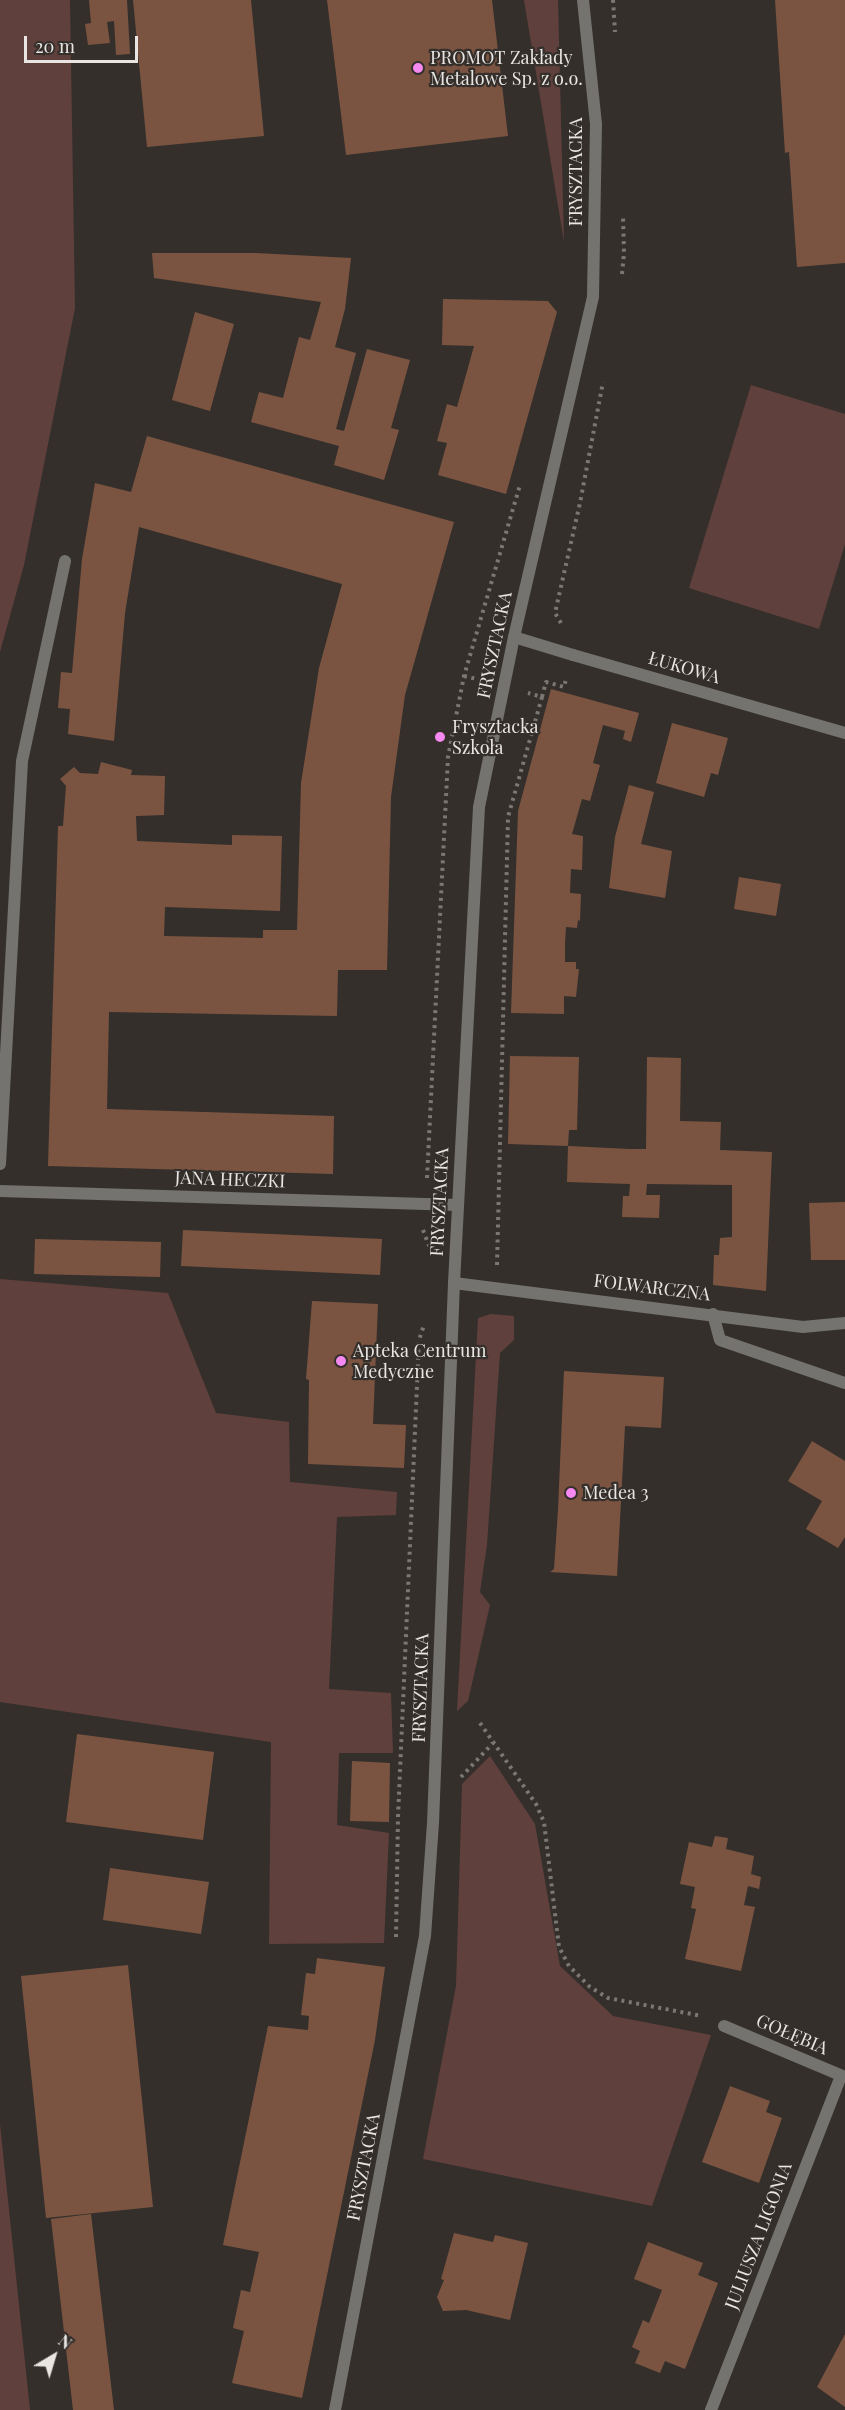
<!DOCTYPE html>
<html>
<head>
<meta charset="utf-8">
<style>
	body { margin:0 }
	#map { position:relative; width:845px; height:2410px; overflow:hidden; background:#342f2b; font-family:"Playfair Display",serif }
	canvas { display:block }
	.north { position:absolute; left:24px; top:2326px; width:60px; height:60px; -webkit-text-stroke:4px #342f2b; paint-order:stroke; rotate:38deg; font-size:16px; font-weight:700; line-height:24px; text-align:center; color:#e8e5e2 }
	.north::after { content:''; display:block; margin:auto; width:21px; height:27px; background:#e8e5e2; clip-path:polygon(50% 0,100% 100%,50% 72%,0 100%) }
	.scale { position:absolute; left:24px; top:36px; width:114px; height:27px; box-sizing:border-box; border:3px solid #e8e5e2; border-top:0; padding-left:8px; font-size:18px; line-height:21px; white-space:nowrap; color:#e8e5e2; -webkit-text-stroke:4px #342f2b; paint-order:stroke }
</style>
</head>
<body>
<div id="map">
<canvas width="845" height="2410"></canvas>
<div class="north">N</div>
<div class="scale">20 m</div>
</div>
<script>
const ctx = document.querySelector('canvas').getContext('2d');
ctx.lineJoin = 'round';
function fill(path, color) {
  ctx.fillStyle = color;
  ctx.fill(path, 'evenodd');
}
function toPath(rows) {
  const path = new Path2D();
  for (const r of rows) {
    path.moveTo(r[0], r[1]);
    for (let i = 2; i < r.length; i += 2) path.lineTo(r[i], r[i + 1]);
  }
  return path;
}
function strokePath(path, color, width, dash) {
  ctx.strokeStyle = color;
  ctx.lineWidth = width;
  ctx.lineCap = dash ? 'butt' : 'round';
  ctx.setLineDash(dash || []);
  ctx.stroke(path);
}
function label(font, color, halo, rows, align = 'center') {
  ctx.font = font + ' "Playfair Display",serif';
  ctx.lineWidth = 4.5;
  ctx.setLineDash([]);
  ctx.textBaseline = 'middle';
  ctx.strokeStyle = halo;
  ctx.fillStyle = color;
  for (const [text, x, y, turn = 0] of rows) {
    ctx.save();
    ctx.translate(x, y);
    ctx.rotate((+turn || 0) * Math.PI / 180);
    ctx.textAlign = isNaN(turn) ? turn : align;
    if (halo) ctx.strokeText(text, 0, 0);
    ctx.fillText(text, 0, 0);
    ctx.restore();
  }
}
fill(toPath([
	[0,0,70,0,75,308,24,565,0,652],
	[524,0,558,0,564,242],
	[751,385,845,414,845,544,819,629,689,588],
	[0,1279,168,1293,216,1413,289,1422,290,1482,397,1492,396,1515,337,1517,329,1689,391,1693,393,1753,339,1753,337,1825,389,1833,384,1943,269,1944,271,1742,0,1702],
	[491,1314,514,1316,514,1340,500,1353,487,1545,480,1592,490,1605,468,1701,457,1711,478,1318],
	[490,1756,535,1824,560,1966,613,2016,711,2035,652,2206,423,2159,456,1986,462,1784],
	[0,2124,30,2410,0,2410]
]), '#60403c');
fill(toPath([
	[89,0,127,0,130,54,116,55,114,21,107,22,110,43,88,45,85,24,91,23],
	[133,0,251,0,264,136,147,147],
	[327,0,492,0,508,136,346,155],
	[775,0,845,0,845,263,797,267,789,152,785,153],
	[152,253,256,253,351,258,345,309,335,347,356,353,336,429,344,431,367,349,410,360,391,428,399,430,384,480,334,465,339,446,251,422,259,392,283,398,299,337,310,340,321,302,154,278],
	[443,299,548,301,557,312,506,494,438,475,447,443,437,441,447,404,457,407,474,346,442,345],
	[195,312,234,324,210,411,172,400],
	[147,436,454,522,405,695,391,797,387,970,338,970,337,1016,109,1012,107,1109,334,1116,333,1174,48,1166,58,826,63,826,66,786,60,779,74,767,80,773,98,774,101,762,132,770,131,775,165,776,164,815,136,816,137,841,232,845,232,835,282,836,280,911,165,907,164,936,263,938,263,930,297,930,301,783,319,668,342,584,139,527,125,613,114,741,68,734,70,709,58,708,61,672,72,673,82,559,95,483,131,492],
	[551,689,639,713,631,742,623,739,625,731,603,725,593,763,600,765,590,801,582,799,572,834,583,836,582,870,571,869,570,893,581,894,580,921,578,920,577,928,566,927,565,944,565,962,576,962,576,969,579,969,576,997,564,996,564,1014,511,1013,518,811],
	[672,723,728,738,718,775,711,773,704,797,656,783],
	[629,785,654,792,641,844,672,851,665,898,609,888,615,837],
	[739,877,781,884,776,916,734,909],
	[510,1056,579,1057,577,1130,569,1130,568,1146,630,1149,646,1149,647,1057,681,1058,680,1121,721,1122,720,1150,772,1152,766,1291,713,1285,714,1255,719,1255,720,1238,732,1237,732,1185,647,1184,646,1195,660,1195,659,1218,622,1217,623,1196,629,1196,630,1184,567,1182,568,1146,508,1144],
	[845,1202,845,1260,811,1260,809,1203],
	[183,1230,382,1239,380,1275,181,1266],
	[35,1239,161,1242,160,1277,34,1274],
	[312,1301,378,1304,373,1424,406,1425,404,1468,308,1464,309,1380,306,1379],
	[564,1371,664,1377,661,1428,625,1426,617,1576,550,1572,554,1569,558,1510],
	[812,1441,845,1461,845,1537,838,1548,806,1529,822,1501,788,1481],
	[77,1734,214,1752,203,1840,66,1822],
	[352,1761,390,1763,389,1822,350,1821],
	[715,1836,728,1838,726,1849,754,1856,751,1874,761,1877,759,1889,748,1886,744,1905,755,1907,741,1971,685,1959,696,1909,691,1908,695,1887,680,1884,689,1842,712,1847],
	[110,1868,209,1882,201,1934,103,1920],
	[317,1958,385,1967,375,2040,302,2398,232,2383,244,2331,233,2328,241,2290,250,2292,259,2252,223,2245,268,2026,308,2030,309,2016,301,2015,306,1973,315,1974],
	[128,1965,153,2207,46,2218,21,1976],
	[730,2086,770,2101,766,2112,782,2118,759,2183,702,2162],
	[91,2214,114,2410,73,2410,51,2219],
	[454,2233,493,2242,495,2235,528,2243,510,2320,466,2310,443,2311,437,2297,444,2280,441,2279],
	[648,2242,703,2263,698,2275,718,2283,685,2369,665,2361,660,2373,635,2363,640,2351,632,2347,643,2320,649,2323,662,2290,634,2279],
	[845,2334,845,2407,817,2387]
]), '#7b5441');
strokePath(toPath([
	[613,0,615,32],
	[622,274,624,253,623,216],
	[561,623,555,613,580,503,603,382],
	[464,676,481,680],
	[542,697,546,682,564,687,566,679],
	[427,1178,448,757,464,676,520,485],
	[423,1230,429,1246],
	[497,1265,508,817,542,697,528,693],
	[480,1723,536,1804,544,1822,559,1947,569,1966,590,1987,608,1998,702,2016],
	[461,1777,493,1743],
	[396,1937,398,1817,419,1340,424,1325]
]), '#7b7773', 4, [3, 4.5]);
strokePath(toPath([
	[514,637,573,655],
	[0,1164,22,761,65,561],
	[713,1314,720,1340,845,1383]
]), '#747370', 12);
strokePath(toPath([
	[573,655,845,733],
	[0,1191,458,1205],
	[454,1283,803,1327,845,1323],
	[724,2026,845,2077],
	[711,2410,841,2076]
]), '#747370', 12);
strokePath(toPath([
	[335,2410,425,1936,433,1823,454,1283,479,807,514,637,593,297,596,124,583,0]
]), '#747370', 12);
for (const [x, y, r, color] of [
	[418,68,6,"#f589ef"],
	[440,737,6,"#f589ef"],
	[341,1361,6,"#f589ef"],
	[571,1493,6,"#f589ef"]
]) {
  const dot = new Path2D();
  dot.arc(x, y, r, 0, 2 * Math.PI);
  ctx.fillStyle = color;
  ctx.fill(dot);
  strokePath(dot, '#342f2b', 2);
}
label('18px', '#e8e5e2', '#342f2b', [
	["PROMOT Zakłady",430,58],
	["Metalowe Sp. z o.o.",430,79],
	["Frysztacka",452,727],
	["Szkoła",452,748],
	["Apteka Centrum",353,1351],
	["Medyczne",353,1372],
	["Medea 3",583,1493]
], 'left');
label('18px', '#e8e5e2', '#342f2b', [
	["FRYSZTACKA",576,172,-90],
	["FRYSZTACKA",495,645,-78],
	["ŁUKOWA",684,668,16],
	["JANA HECZKI",230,1180,2],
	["FRYSZTACKA",440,1202,-87],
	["FOLWARCZNA",652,1288,7],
	["FRYSZTACKA",421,1688,-88],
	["GOŁĘBIA",792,2035,23],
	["FRYSZTACKA",364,2167,-79],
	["JULIUSZA LIGONIA",759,2236,-69]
]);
</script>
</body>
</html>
